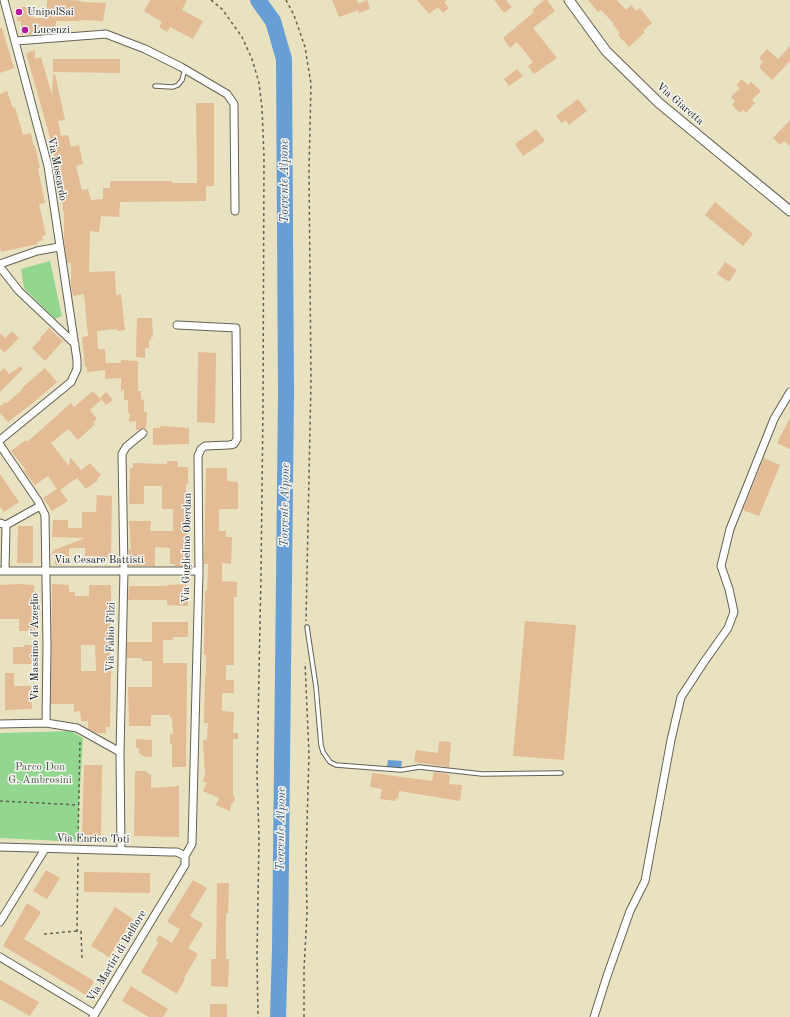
<!DOCTYPE html>
<html>
<head>
<meta charset="utf-8">
<style>
	body { margin:0 }
	canvas { display:block; background:#e9e2c0 }
</style>
</head>
<body>
<canvas width="790" height="1017"></canvas>
<script>
const ctx = document.querySelector('canvas').getContext('2d');
ctx.lineJoin = 'round';
function fill(path, color) {
  ctx.fillStyle = color;
  ctx.fill(path, 'evenodd');
}
function toPath(rows) {
  const path = new Path2D();
  for (const r of rows) {
    path.moveTo(r[0], r[1]);
    for (let i = 2; i < r.length; i += 2) path.lineTo(r[i], r[i + 1]);
  }
  return path;
}
function strokePath(path, color, width, dash) {
  ctx.strokeStyle = color;
  ctx.lineWidth = width;
  ctx.lineCap = dash ? 'butt' : 'round';
  ctx.setLineDash(dash || []);
  ctx.stroke(path);
}
function label(font, color, halo, rows, align = 'center') {
  ctx.font = font + ' "Old Standard TT",serif';
  ctx.lineWidth = 3;
  ctx.setLineDash([]);
  ctx.textBaseline = 'middle';
  ctx.strokeStyle = halo;
  ctx.fillStyle = color;
  for (const [text, x, y, turn = 0] of rows) {
    ctx.save();
    ctx.translate(x, y);
    ctx.rotate((+turn || 0) * Math.PI / 180);
    ctx.textAlign = isNaN(turn) ? turn : align;
    if (halo) ctx.strokeText(text, 0, 0);
    ctx.fillText(text, 0, 0);
    ctx.restore();
  }
}
fill(toPath([
	[50,261,62,316,55,319,24,288,21,269],
	[71,731,83,738,79,805,79,842,0,838,0,733]
]), '#93d68f');
fill(toPath([
	[388,760,402,761,401,768,387,767]
]), '#679ed5');
strokePath(toPath([
	[258,0,273,21,284,59,286,394,280,948,278,1017]
]), '#679ed5', 16);
fill(toPath([
	[47,0,69,0,81,1,81,2,106,3,103,21,81,20,81,21,56,21,56,26,54,26,54,33,22,35,21,34,21,21,17,21,17,15,15,16,16,7,34,7,34,18,47,18],
	[150,0,187,0,182,10,203,21,193,39,170,27,167,32,159,27,162,22,144,11],
	[332,0,357,0,358,4,367,0,370,9,359,13,358,10,339,17],
	[417,0,447,0,444,2,449,8,443,13,438,7,429,14],
	[494,0,506,0,512,7,504,13],
	[544,0,547,0,555,11,533,28,557,58,534,74,528,66,533,62,517,42,510,48,503,38,534,12,532,10],
	[588,0,617,0,626,10,631,5,636,11,640,8,652,23,643,31,645,32,629,47,618,35,620,33,613,25,614,24,601,10,598,12],
	[0,28,2,28,14,68,0,73],
	[790,46,790,61,772,80,759,67,763,62,759,58,767,49,778,59],
	[35,50,35,59,41,57,52,95,53,74,55,74,65,120,58,121,61,136,68,135,71,147,79,145,83,164,76,166,82,190,88,189,91,200,103,199,103,188,110,188,110,181,172,181,172,183,197,183,196,103,214,103,214,186,206,186,206,201,120,202,119,217,101,216,99,232,90,231,89,272,115,271,116,295,121,294,125,330,117,331,117,329,97,331,98,349,105,349,106,363,121,363,121,360,138,361,138,391,141,391,141,399,144,400,144,412,147,412,146,429,143,428,136,430,136,421,129,422,130,413,128,413,128,400,124,400,124,389,121,392,121,378,105,379,105,370,87,372,87,367,85,367,82,337,88,336,84,294,73,296,71,286,71,263,67,263,64,240,64,211,63,211,62,191,49,134,26,53],
	[53,59,120,59,120,73,53,72],
	[517,69,523,76,509,86,504,79],
	[742,79,748,85,751,82,761,91,752,100,755,103,746,113,743,110,740,113,732,105,735,101,731,97,740,88,736,85],
	[7,91,13,108,15,107,23,135,31,133,33,144,35,146,40,168,38,169,45,203,39,204,46,235,42,236,43,240,37,242,38,244,1,252,0,246,0,94],
	[578,99,587,111,569,125,566,120,561,123,556,116],
	[790,120,790,146,784,141,780,145,773,138],
	[536,129,545,141,523,156,515,144],
	[715,202,753,234,743,246,705,215],
	[725,262,737,270,729,282,717,274],
	[137,318,152,318,153,337,151,337,151,340,149,340,149,348,145,348,145,358,136,357],
	[49,328,63,341,45,361,32,348,41,339,40,338],
	[12,331,19,338,4,353,0,348,0,333,5,338],
	[198,352,216,353,215,423,197,422],
	[21,366,23,369,0,392,0,372,4,368,9,374],
	[45,368,57,382,34,402,8,422,0,413,0,406,6,402,7,403,23,389,22,388],
	[93,391,101,400,90,410,97,419,93,422,95,424,78,440,68,429,51,443,69,466,70,457,81,470,90,463,101,475,97,479,98,480,86,489,77,478,60,490,68,501,52,511,43,498,57,489,48,476,35,485,24,471,26,470,11,451,26,440,27,442,71,403,74,407],
	[106,392,113,400,106,405,100,398],
	[790,418,790,449,777,443],
	[160,426,189,428,189,444,153,445,153,428,160,428],
	[764,458,780,465,759,516,743,510],
	[167,461,178,461,178,467,188,467,188,484,186,484,186,497,188,497,188,505,187,505,187,558,186,557,186,566,175,566,175,564,170,564,170,548,155,547,155,566,129,566,129,549,131,549,129,521,151,521,150,531,173,531,173,509,162,509,162,486,144,486,144,504,129,504,130,468,133,468,133,463,167,464],
	[206,468,227,468,227,481,238,482,238,509,220,509,219,511,219,531,226,531,226,537,232,537,231,564,222,563,222,581,237,582,237,597,234,597,234,665,226,665,226,680,234,680,234,693,222,693,222,711,234,712,233,733,238,733,238,739,233,739,233,795,235,797,234,798,235,800,231,805,230,811,216,805,219,798,203,791,207,782,203,782,204,777,205,776,203,740,207,740,208,723,204,723,205,675,206,675,206,655,204,655,205,591,207,591,208,564,204,564],
	[0,474,19,502,4,512,0,507],
	[97,495,112,496,111,557,85,556,85,548,69,548,69,565,55,565,55,557,53,556,52,553,54,550,85,538,52,537,53,520,68,520,68,528,82,528,82,512,96,512],
	[18,526,33,526,33,563,17,563],
	[19,584,34,585,35,631,19,631,19,619,0,619,0,585],
	[52,584,69,585,69,592,75,592,75,596,89,596,89,585,111,585,111,610,110,610,110,631,109,631,111,671,110,727,106,727,106,733,96,733,88,729,88,721,81,721,80,711,74,712,74,704,51,704],
	[81,645,95,645,96,671,81,671],
	[188,584,188,606,167,605,167,600,128,600,129,586,167,586,167,585],
	[525,621,576,625,564,760,513,756],
	[152,622,188,622,188,637,173,637,173,640,163,640,163,663,187,663,186,767,172,767,172,744,170,744,170,734,173,734,172,718,170,718,170,715,151,715,151,726,129,726,128,687,152,687,152,661,142,661,142,658,127,658,127,642,152,642],
	[24,645,35,645,35,664,13,664,13,647,24,647],
	[5,673,14,673,14,686,31,686,32,709,5,710],
	[136,739,152,740,152,757,145,757,139,753,139,749,136,748],
	[439,741,451,742,449,767,414,762,416,750,438,753],
	[84,765,102,765,101,837,82,836],
	[135,771,145,771,151,775,151,788,179,786,179,837,134,836],
	[434,772,448,774,448,775,450,775,449,784,462,785,460,801,399,791,398,799,396,798,395,801,380,799,382,789,370,787,372,773,432,781],
	[46,870,60,878,47,899,33,891],
	[84,872,150,873,150,893,84,892],
	[193,880,207,888,190,916,203,924,188,948,198,954,184,978,185,979,177,994,141,972,155,948,158,942,156,941,159,935,172,943,180,929,167,922],
	[217,883,229,883,228,913,226,913,226,959,229,959,228,987,211,986,211,959,216,959],
	[27,903,41,912,24,939,94,981,86,995,3,946],
	[115,907,133,919,109,957,91,946],
	[0,980,39,1002,30,1016,0,999],
	[131,986,168,1009,163,1017,149,1017,122,1001],
	[210,1004,227,1004,227,1017,210,1017]
]), '#e3bb95');
const service = toPath([
	[155,86,173,87,178,85,182,80,185,69],
	[307,627,316,687,321,745,323,752,330,762,336,765,401,770,419,767,482,774,561,773]
]);
const minor = toPath([
	[16,41,106,34,145,49,181,67,227,94,234,104,235,211],
	[0,264,37,251,59,247],
	[0,267,19,291,75,344],
	[0,440,71,382,77,369,77,360,48,166,4,0],
	[0,445,38,501,45,515,47,645,46,723],
	[0,523,6,525,40,506],
	[0,571,199,571],
	[5,571,6,525],
	[0,724,46,723,77,728,120,752],
	[0,847,170,852,177,852,185,856],
	[121,850,120,752,124,570,122,454,126,447,143,433],
	[0,922,45,849],
	[0,957,95,1014],
	[93,1017,185,865,185,856,192,844,199,571,198,456,201,449,205,446,229,445,234,444,237,439,236,328,177,325],
	[594,1017,607,976,630,911,645,881,671,740,681,697,704,662,728,628,734,612,729,589,721,566,730,529,774,419,790,392]
]);
const tertiary = toPath([
	[569,0,606,51,659,103,790,211]
]);
strokePath(service, '#646155', 5.5);
strokePath(minor, '#646155', 9);
strokePath(tertiary, '#646155', 11);
strokePath(toPath([
	[211,0,222,9,242,37,252,59,259,83,262,108,264,156,263,408,261,573,257,774,259,838,257,956,258,1017],
	[286,0,294,15,305,47,311,84,309,170,311,380,306,621],
	[0,801,79,805],
	[78,841,80,739],
	[78,857,77,931,81,931,82,959],
	[44,934,77,931],
	[304,1017,304,969,307,914,306,859,309,755,305,663]
]), '#646155', 1.5, [3, 3]);
strokePath(service, '#fff', 3.5);
strokePath(minor, '#fff', 7);
strokePath(tertiary, '#fff', 9);
for (const [x, y, r, color] of [
	[19,12,4,"#b5179e"],
	[25,30,4,"#b5179e"]
]) {
  const dot = new Path2D();
  dot.arc(x, y, r, 0, 2 * Math.PI);
  ctx.fillStyle = color;
  ctx.fill(dot);
  strokePath(dot, '#f6f6f2', 1.5);
}
label('11px', '#1c1c1c', '#f6f6f2', [
	["UnipolSai",27,12],
	["Lucenzi",33,30]
], 'left');
label('11px', '#1c1c1c', '#f6f6f2', [
	["Via Giaretta",680,104,41],
	["Via Moscardo",57,169,79],
	["Via Guglielmo Oberdan",187,548,-89],
	["Via Cesare Battisti",99,560],
	["Via Fabio Filzi",111,637,-89],
	["Via Massimo d'Azeglio",35,647,-90],
	["Via Enrico Toti",93,839,1],
	["Via Martiri di Belfiore",117,956,-59]
]);
label('11px', '#465d44', '#f6f6f2', [
	["Parco Don",40,767],
	["G. Ambrosini",40,780]
]);
label('italic 12px', '#3e566f', '#f6f6f2', [
	["Torrente Alpone",285,181,-90],
	["Torrente Alpone",285,505,-89],
	["Torrente Alpone",281,829,-89]
]);
</script>
</body>
</html>
